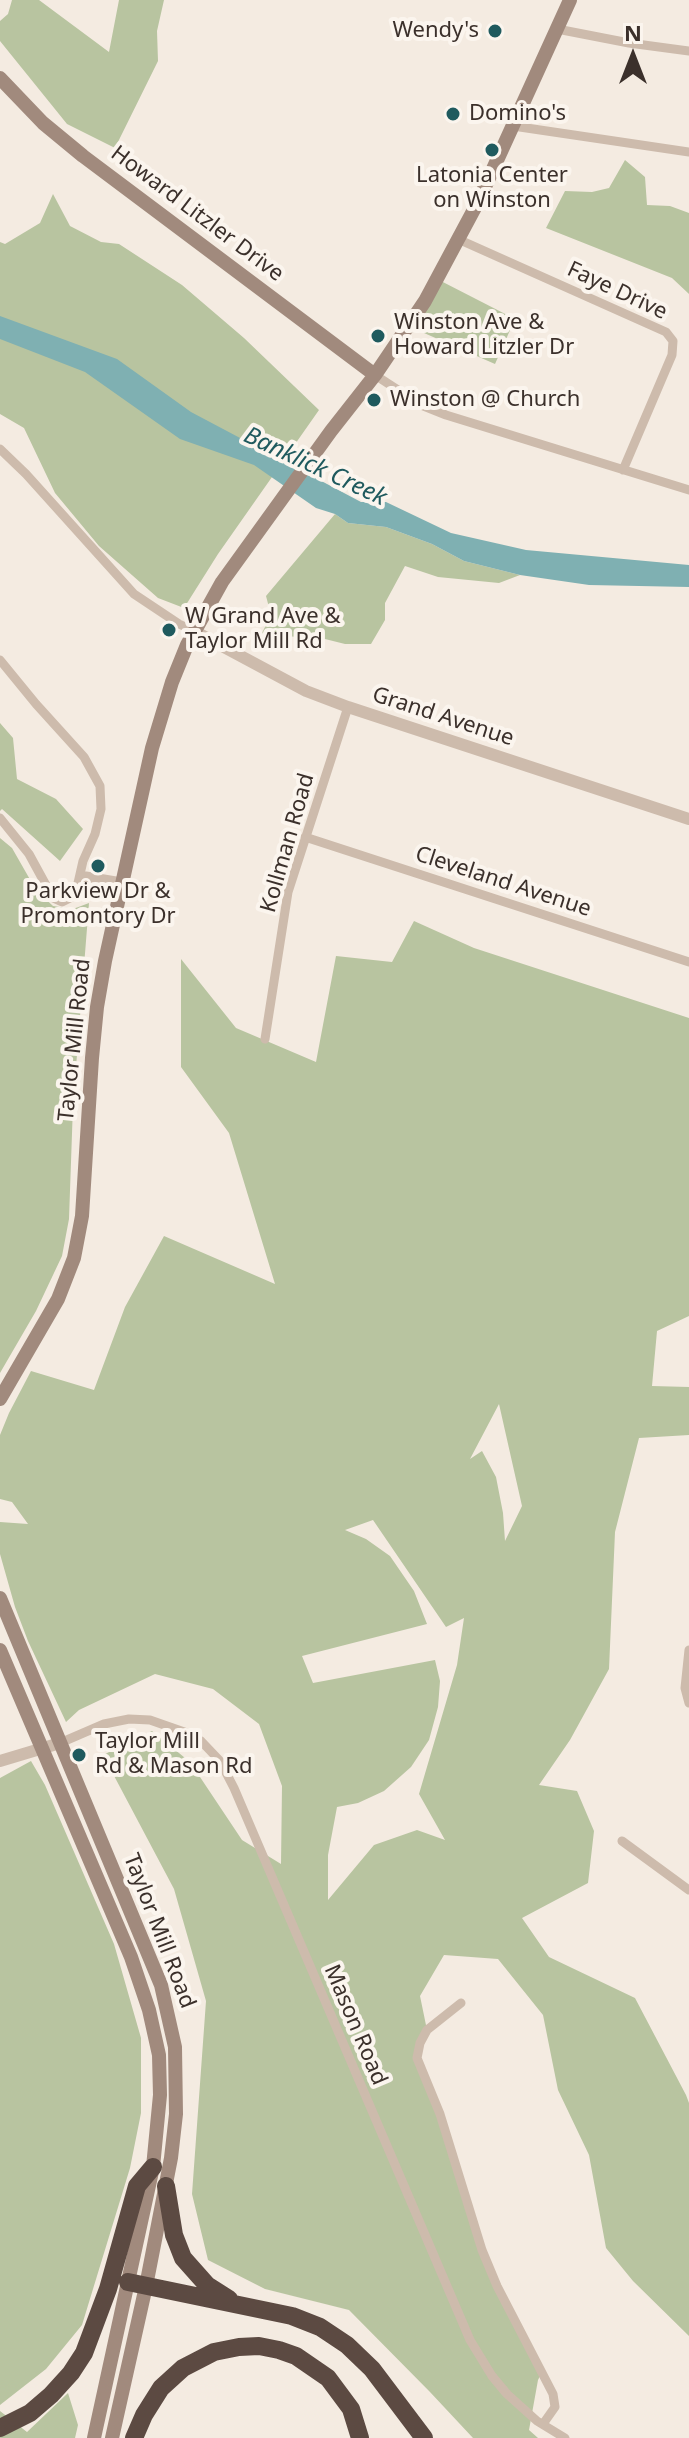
<!DOCTYPE html>
<html>
<head>
<meta charset="utf-8">
<style>
	body { margin:0 }
	#map { position:relative; width:689px; height:2438px; overflow:hidden; background:#f4ebe1; font-family:"Noto Sans",sans-serif }
	canvas { display:block }
	.north { position:absolute; left:593px; top:16px; width:80px; height:80px; -webkit-text-stroke:6px #fbf5ee; paint-order:stroke; rotate:0deg; font-size:22px; font-weight:700; line-height:32px; text-align:center; color:#3b302b }
	.north::after { content:''; display:block; margin:auto; width:28px; height:36px; background:#3b302b; clip-path:polygon(50% 0,100% 100%,50% 72%,0 100%) }
</style>
</head>
<body>
<div id="map">
<canvas width="689" height="2438"></canvas>
<div class="north">N</div>
</div>
<script>
const ctx = document.querySelector('canvas').getContext('2d');
ctx.lineJoin = 'round';
function fill(path, color) {
  ctx.fillStyle = color;
  ctx.fill(path, 'evenodd');
}
function toPath(rows) {
  const path = new Path2D();
  for (const r of rows) {
    path.moveTo(r[0], r[1]);
    for (let i = 2; i < r.length; i += 2) path.lineTo(r[i], r[i + 1]);
  }
  return path;
}
function strokePath(path, color, width, dash) {
  ctx.strokeStyle = color;
  ctx.lineWidth = width;
  ctx.lineCap = dash ? 'butt' : 'round';
  ctx.setLineDash(dash || []);
  ctx.stroke(path);
}
function label(font, color, halo, rows, align = 'center') {
  ctx.font = font + ' "Noto Sans",sans-serif';
  ctx.lineWidth = 8;
  ctx.setLineDash([]);
  ctx.textBaseline = 'middle';
  ctx.strokeStyle = halo;
  ctx.fillStyle = color;
  for (const [text, x, y, turn = 0] of rows) {
    ctx.save();
    ctx.translate(x, y);
    ctx.rotate((+turn || 0) * Math.PI / 180);
    ctx.textAlign = isNaN(turn) ? turn : align;
    if (halo) ctx.strokeText(text, 0, 0);
    ctx.fillText(text, 0, 0);
    ctx.restore();
  }
}
fill(toPath([
	[12,0,39,0,109,52,119,0,164,0,157,31,158,61,115,148,67,124,0,41,0,21,8,14],
	[625,160,645,177,647,205,670,206,689,213,689,294,672,278,546,228,565,191,592,192,609,188],
	[53,194,70,226,101,242,119,244,182,285,244,338,319,410,218,554,184,608,158,598,99,546,55,493,24,428,0,414,0,242,5,244,40,223],
	[437,279,515,319,495,364,408,326],
	[335,514,348,523,386,527,432,544,464,561,520,575,499,583,438,577,405,566,385,603,385,620,371,644,345,644,321,638,261,635,271,615,266,596],
	[0,723,13,738,17,779,56,799,83,829,60,861,2,809,0,811],
	[0,838,12,848,36,890,53,906,73,909,89,903,73,1105,69,1219,62,1256,36,1311,0,1373],
	[414,921,474,948,689,1018,689,1316,657,1331,652,1386,689,1387,689,1435,639,1438,615,1532,609,1669,570,1740,539,1785,577,1791,594,1831,588,1883,522,1918,549,1957,635,1998,686,2095,689,2103,689,2336,633,2281,606,2248,589,2155,558,2090,543,2015,498,1959,444,1955,420,1996,427,2030,418,2050,482,2250,542,2372,538,2380,529,2430,538,2438,473,2438,430,2392,349,2310,265,2289,208,2260,192,2194,206,2001,174,1889,103,1755,152,1731,190,1762,242,1840,281,1864,282,1786,259,1724,213,1689,155,1674,79,1710,66,1722,28,1641,15,1607,0,1554,0,1522,28,1524,12,1502,0,1499,0,1435,9,1413,31,1371,94,1390,125,1307,164,1236,275,1284,229,1133,181,1067,181,959,236,1028,316,1062,336,956,392,962],
	[499,1404,522,1506,505,1541,503,1513,496,1477,482,1451,470,1459],
	[373,1520,446,1627,464,1618,457,1665,419,1794,445,1840,417,1830,374,1845,328,1900,328,1855,337,1807,358,1803,384,1791,411,1767,429,1740,438,1707,440,1681,435,1660,313,1683,302,1656,427,1624,414,1591,390,1556,366,1539,345,1530],
	[31,1761,45,1785,114,1944,141,2038,141,2113,130,2168,82,2325,46,2369,0,2405,0,1778],
	[68,2393,78,2425,75,2438,0,2438,0,2411,27,2432]
]), '#b8c4a0');
fill(toPath([
	[0,316,117,359,191,412,361,502,386,502,451,533,526,550,689,565,689,587,589,585,520,575,464,561,432,544,386,527,348,523,335,514,316,508,254,465,180,439,85,372,0,339]
]), '#7fb0b2');
strokePath(toPath([
	[557,29,629,43,689,51],
	[513,126,689,152],
	[460,240,666,332,673,341,672,355,623,470],
	[375,375,421,405,446,415,689,490],
	[0,449,26,474,134,594,179,624,194,631],
	[0,660,36,704,84,757,100,786,101,809,95,834,83,861,78,883,72,897,62,902,53,898,29,854,0,818],
	[305,837,689,962],
	[80,875,122,882],
	[78,883,120,891],
	[265,1039,288,892,348,707],
	[689,1650,685,1688,689,1703],
	[60,1743,104,1724,129,1719,150,1720,190,1734,201,1741,220,1761,234,1788,470,2340,492,2376,507,2394,537,2421,565,2438],
	[622,1841,689,1890],
	[461,2003,427,2030,420,2043,417,2058,440,2114,482,2250,497,2286,553,2394,555,2407,543,2424]
]), '#cdbbac', 9);
strokePath(toPath([
	[194,631,306,691,348,707,689,819],
	[0,1761,60,1743]
]), '#cdbbac', 12);
strokePath(toPath([
	[0,78,43,123,83,156,375,375],
	[0,1399,58,1299,74,1258,82,1216,92,1058,97,1007,105,961,152,748,172,682,187,645,222,582,331,431,375,375,425,301,478,202,570,0],
	[0,1598,161,1985,175,2047,176,2114,171,2158,146,2286,112,2438],
	[0,1650,131,1957,149,2010,159,2055,160,2095,153,2167,94,2438]
]), '#a18a7d', 14);
strokePath(toPath([
	[166,2186,174,2235,183,2258,207,2285,229,2299],
	[128,2282,292,2316,320,2327,347,2345,372,2369,424,2438],
	[0,2428,30,2413,51,2395,71,2373,84,2353,108,2289,137,2186,153,2167],
	[134,2438,144,2415,161,2388,183,2368,214,2352,239,2347,259,2346,279,2350,296,2356,328,2378,351,2409,360,2438]
]), '#5c4a42', 18);
for (const [x, y, r, color] of [
	[495,31,8,"#1f5a5e"],
	[453,114,8,"#1f5a5e"],
	[492,150,8,"#1f5a5e"],
	[378,336,8,"#1f5a5e"],
	[374,400,8,"#1f5a5e"],
	[169,630,8,"#1f5a5e"],
	[98,866,8,"#1f5a5e"],
	[79,1755,8,"#1f5a5e"]
]) {
  const dot = new Path2D();
  dot.arc(x, y, r, 0, 2 * Math.PI);
  ctx.fillStyle = color;
  ctx.fill(dot);
  strokePath(dot, '#fbf5ee', 3);
}
label('22px', '#3b302b', '#fbf5ee', [
	["Wendy's",479,31,"right"],
	["Domino's",469,114],
	["Latonia Center",492,176,"center"],
	["on Winston",492,201,"center"],
	["Winston Ave &",394,323],
	["Howard Litzler Dr",394,348],
	["Winston @ Church",390,400],
	["W Grand Ave &",185,617],
	["Taylor Mill Rd",185,642],
	["Parkview Dr &",98,892,"center"],
	["Promontory Dr",98,917,"center"],
	["Taylor Mill",95,1742],
	["Rd & Mason Rd",95,1767]
], 'left');
label('22px', '#3b302b', '#fbf5ee', [
	["Howard Litzler Drive",197,214,37],
	["Faye Drive",617,291,25],
	["Grand Avenue",443,717,18],
	["Kollman Road",288,843,-74],
	["Cleveland Avenue",503,882,18],
	["Taylor Mill Road",75,1040,-84],
	["Taylor Mill Road",159,1931,69],
	["Mason Road",355,2025,67]
]);
label('italic 24px', '#1f5a5e', '#fbf5ee', [
	["Banklick Creek",315,467,25]
]);
</script>
</body>
</html>
